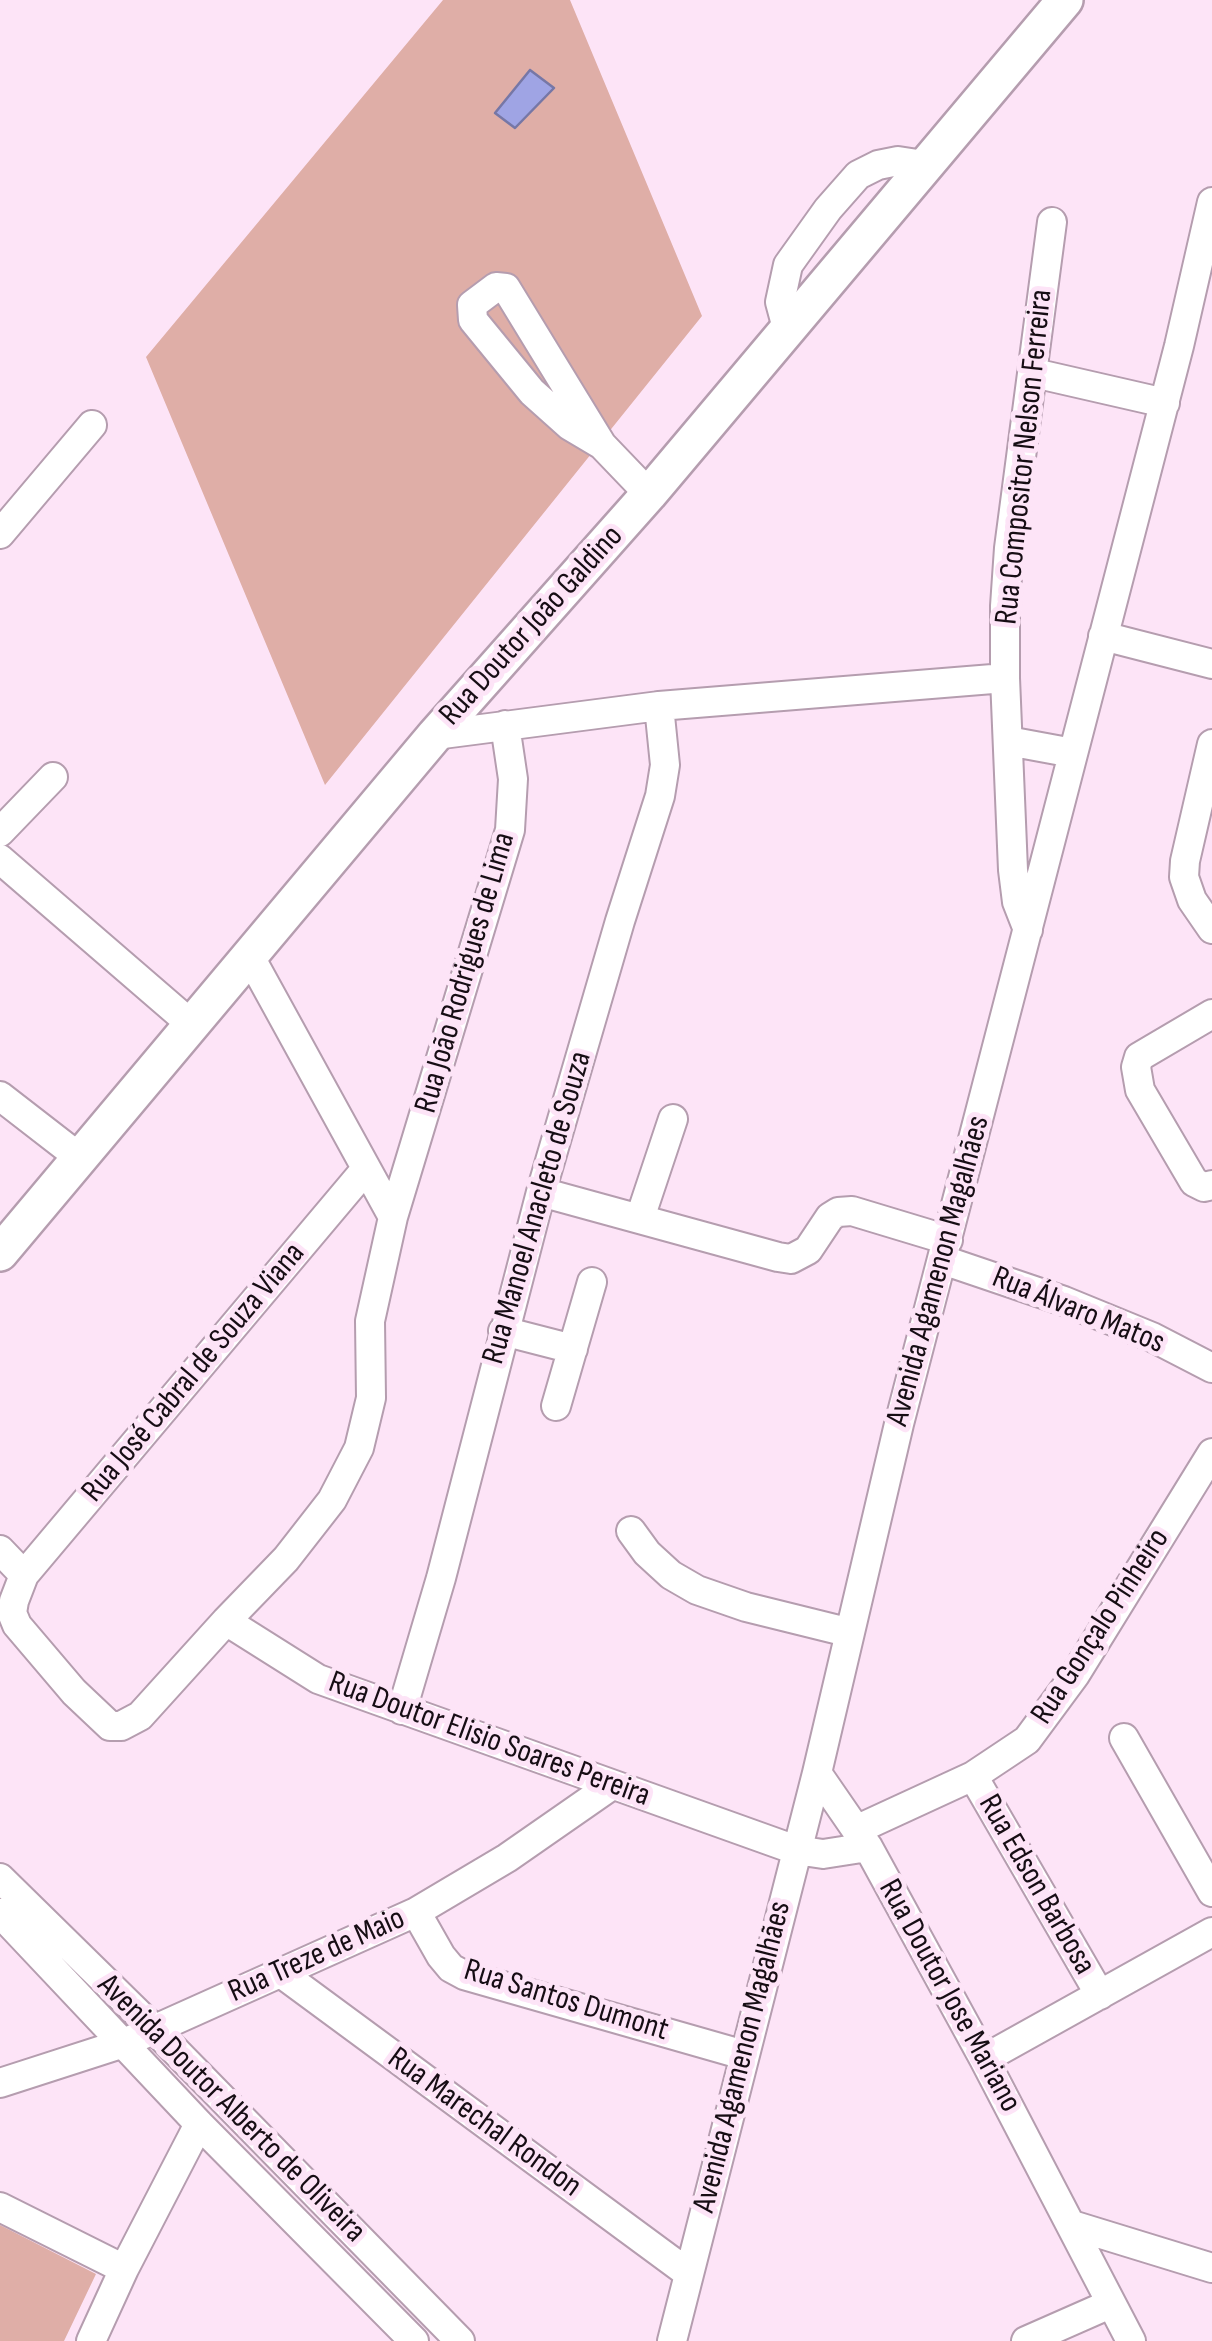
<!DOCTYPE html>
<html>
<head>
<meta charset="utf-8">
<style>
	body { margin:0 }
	canvas { display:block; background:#fde4f7 }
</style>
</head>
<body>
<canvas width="1212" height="2341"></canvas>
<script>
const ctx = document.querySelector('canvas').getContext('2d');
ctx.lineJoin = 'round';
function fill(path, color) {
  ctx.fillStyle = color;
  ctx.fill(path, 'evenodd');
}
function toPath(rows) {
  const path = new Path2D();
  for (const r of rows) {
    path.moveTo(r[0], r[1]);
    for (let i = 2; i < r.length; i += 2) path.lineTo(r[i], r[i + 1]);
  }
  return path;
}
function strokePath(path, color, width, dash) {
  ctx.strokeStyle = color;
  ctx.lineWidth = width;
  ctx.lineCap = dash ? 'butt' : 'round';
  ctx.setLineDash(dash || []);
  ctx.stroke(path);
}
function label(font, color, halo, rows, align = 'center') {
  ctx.font = font + ' "Sofia Sans Condensed",sans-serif';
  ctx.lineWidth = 10;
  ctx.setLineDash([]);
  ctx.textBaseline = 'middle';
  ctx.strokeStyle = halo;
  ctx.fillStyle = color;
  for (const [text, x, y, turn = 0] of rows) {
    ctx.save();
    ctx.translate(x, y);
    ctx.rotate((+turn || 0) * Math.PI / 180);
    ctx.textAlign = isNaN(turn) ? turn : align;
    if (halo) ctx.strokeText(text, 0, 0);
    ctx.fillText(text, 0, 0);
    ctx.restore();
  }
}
fill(toPath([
	[443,0,570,0,702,316,325,785,146,357],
	[0,2225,96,2274,64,2341,0,2341]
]), '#dfaea7');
const water = toPath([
	[530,70,554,88,515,128,495,113,530,70]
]);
fill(water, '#9fa4e4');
strokePath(water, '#7677a6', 2.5);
const minor = toPath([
	[787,328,780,302,788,265,828,209,858,175,878,165,898,161,924,165],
	[1034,373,1165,403],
	[602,445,570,426,532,392,473,320,472,305,496,287,506,288,602,445,649,494],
	[0,534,92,425],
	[1103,636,1212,664],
	[435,735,659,706,1005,678],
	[1008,741,1073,753],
	[1212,744,1185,861,1184,877,1192,900,1212,929],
	[0,832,53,777],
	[0,859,191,1024],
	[1028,930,1017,902,1013,870,1005,678,1005,606,1009,548,1052,222],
	[1212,1014,1139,1057,1136,1067,1140,1090,1194,1182,1204,1187,1212,1185],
	[0,1096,80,1158],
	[541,1192,778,1257,791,1259,808,1250,830,1217,838,1212,852,1211,948,1240],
	[393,1217,510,830,513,779,505,725],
	[640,1218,673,1119],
	[943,1260,1064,1301,1152,1337,1212,1368],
	[503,1331,573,1349],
	[556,1406,592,1282],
	[631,1531,647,1553,671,1575,697,1590,746,1607,847,1632],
	[0,1550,24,1575,14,1601,12,1613,17,1625,74,1692,110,1726,121,1726,140,1716,226,1621,318,1679,796,1850,823,1854,868,1847],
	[24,1575,365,1170],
	[226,1621,286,1559,332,1500,359,1448,371,1398,370,1321,393,1217,249,955],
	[402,1710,441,1578,541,1192,620,921,660,796,665,765,659,706],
	[1124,1738,1212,1892],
	[817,1773,868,1847,984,2059,1131,2341],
	[973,1776,1100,1995],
	[858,1829,973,1776,1027,1740,1075,1675,1212,1453],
	[0,1878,155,2030,460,2341],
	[416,1912,441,1956,451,1968,464,1975,744,2055],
	[0,1913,199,2124,414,2341],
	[281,1973,688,2273],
	[984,2059,1212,1932],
	[0,2083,124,2043,416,1912,507,1858,612,1785],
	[0,2207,124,2269],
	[1072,2225,1212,2268],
	[91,2341,124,2269,199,2124],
	[672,2341,817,1773,899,1424,1179,346,1212,202],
	[1026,2341,1110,2304]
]);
const major = toPath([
	[0,1253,435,735,649,494,1065,0]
]);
strokePath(minor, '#b59daf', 32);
strokePath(major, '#b59daf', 40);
strokePath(minor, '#fff', 28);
strokePath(major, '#fff', 35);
label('32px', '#160d14', '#fde4f7', [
	["Rua Compositor Nelson Ferreira",1025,457,-84],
	["Rua Doutor João Galdino",532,626,-48],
	["Rua João Rodrigues de Lima",466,973,-74],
	["Rua Manoel Anacleto de Souza",538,1208,-74],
	["Avenida Agamenon Magalhães",939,1271,-75],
	["Rua Álvaro Matos",1078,1311,22],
	["Rua José Cabral de Souza Viana",194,1373,-50],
	["Rua Gonçalo Pinheiro",1101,1627,-57],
	["Rua Doutor Elisio Soares Pereira",489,1740,20],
	["Rua Edson Barbosa",1036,1885,60],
	["Rua Treze de Maio",317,1956,-24],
	["Rua Doutor Jose Mariano",949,1996,61],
	["Rua Santos Dumont",566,2001,17],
	["Avenida Agamenon Magalhães",743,2057,-76],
	["Avenida Doutor Alberto de Oliveira",231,2109,45],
	["Rua Marechal Rondon",484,2123,36]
]);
</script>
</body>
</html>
